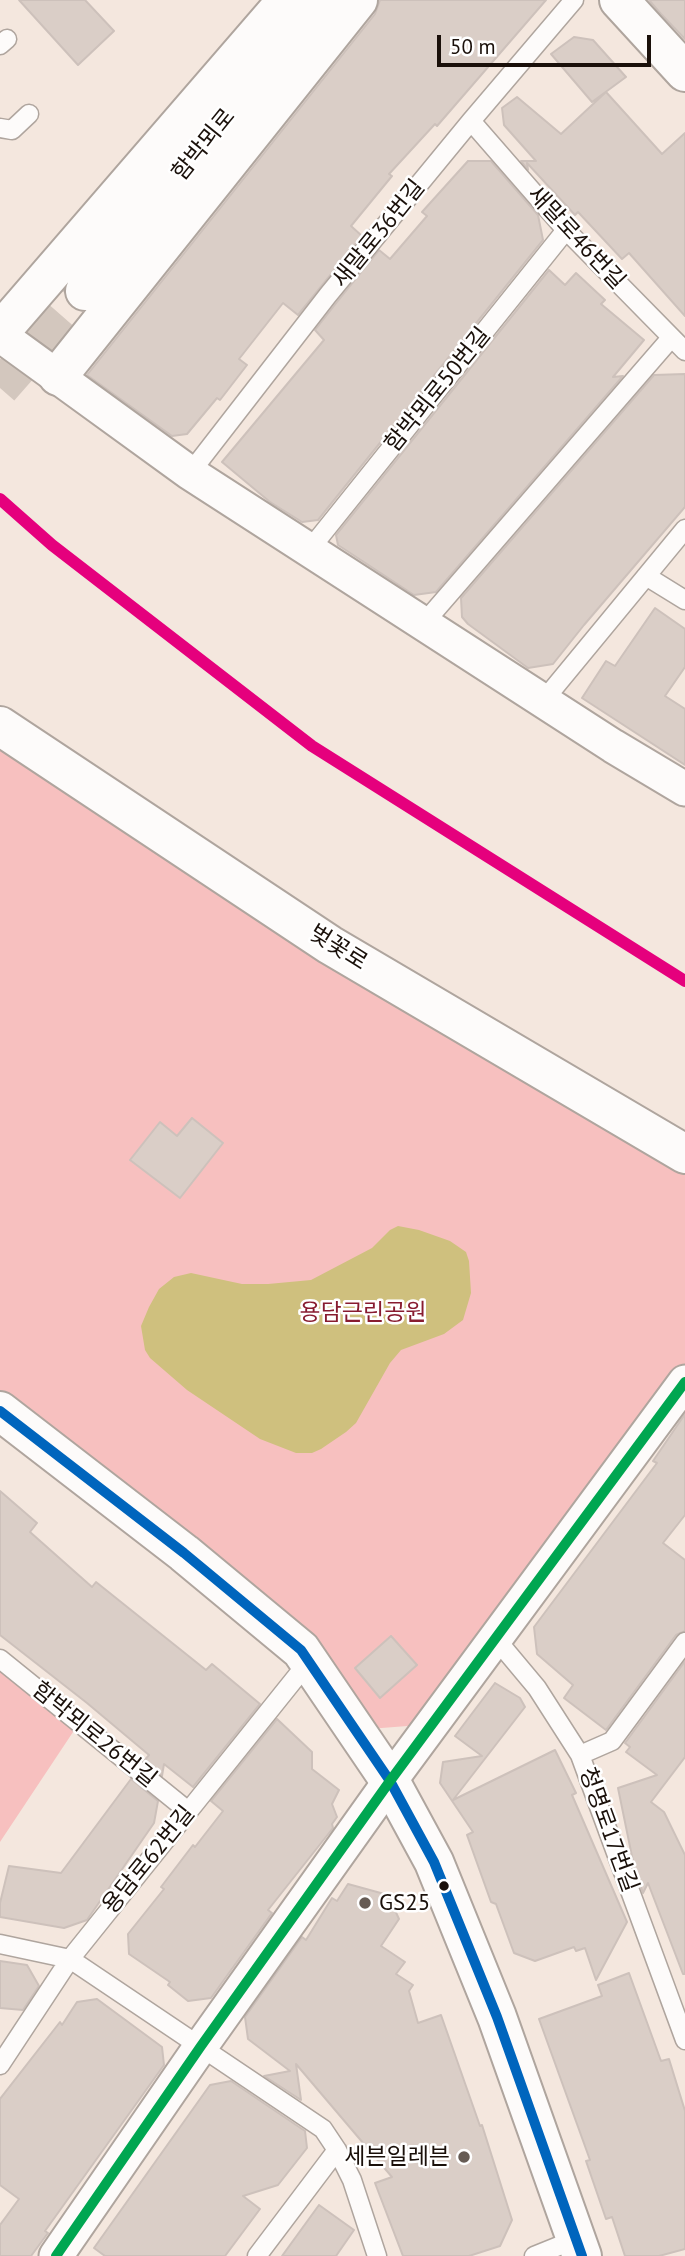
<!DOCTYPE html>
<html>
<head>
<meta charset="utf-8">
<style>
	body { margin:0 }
	#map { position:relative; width:685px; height:2256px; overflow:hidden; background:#f4e7de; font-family:"PT Sans",sans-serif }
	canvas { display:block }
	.scale { position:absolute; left:437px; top:35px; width:214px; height:32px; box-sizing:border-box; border:4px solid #1a100a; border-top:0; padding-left:9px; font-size:21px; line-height:24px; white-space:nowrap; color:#1a100a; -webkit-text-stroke:5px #fff; paint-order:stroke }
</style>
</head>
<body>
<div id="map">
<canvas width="685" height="2256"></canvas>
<div class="scale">50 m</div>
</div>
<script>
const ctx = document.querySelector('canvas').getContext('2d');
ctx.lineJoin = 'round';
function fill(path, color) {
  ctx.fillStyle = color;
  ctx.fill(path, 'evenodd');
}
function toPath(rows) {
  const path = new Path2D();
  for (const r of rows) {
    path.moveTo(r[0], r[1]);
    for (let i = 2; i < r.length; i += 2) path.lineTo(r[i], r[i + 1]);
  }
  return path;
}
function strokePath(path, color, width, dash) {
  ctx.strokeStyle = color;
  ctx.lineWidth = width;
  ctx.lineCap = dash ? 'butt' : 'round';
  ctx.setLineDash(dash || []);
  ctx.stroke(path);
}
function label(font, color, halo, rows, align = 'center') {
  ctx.font = font + ' "PT Sans","Noto Sans KR",sans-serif';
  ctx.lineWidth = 5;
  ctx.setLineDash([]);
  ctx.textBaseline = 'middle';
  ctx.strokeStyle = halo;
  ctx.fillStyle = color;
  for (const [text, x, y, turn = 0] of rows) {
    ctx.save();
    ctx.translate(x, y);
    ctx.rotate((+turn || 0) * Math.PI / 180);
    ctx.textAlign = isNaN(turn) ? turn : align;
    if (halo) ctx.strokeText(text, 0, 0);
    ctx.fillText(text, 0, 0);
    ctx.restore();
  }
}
fill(toPath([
	[0,725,685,1154,685,1380,433,1724,356,1730,309,1661,0,1411],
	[0,1659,79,1723,0,1842]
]), '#f7c0bf');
fill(toPath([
	[398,1226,419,1230,450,1241,466,1252,469,1261,471,1293,463,1320,444,1334,401,1350,390,1363,356,1423,346,1432,321,1449,312,1453,296,1453,260,1439,187,1390,150,1358,145,1350,141,1326,149,1307,159,1289,174,1277,191,1273,242,1284,268,1284,311,1280,372,1248,390,1230]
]), '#cfc07e');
const building = toPath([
	[19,0,85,0,114,31,78,65,19,0],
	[380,0,546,0,437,126,435,124,389,174,392,176,351,226,362,236,298,315,283,303,239,359,247,365,220,400,217,398,187,434,172,436,87,375,375,14,380,0],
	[649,0,685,0,685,39,661,14,649,0],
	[574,37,593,40,626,77,592,102,551,54,574,37],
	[606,92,662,154,685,133,685,316,629,253,622,259,578,212,575,215,527,163,528,170,521,161,536,161,504,125,502,108,517,97,561,134,606,92],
	[468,161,491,161,538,215,543,240,318,520,302,522,270,502,222,462,324,340,315,330,337,302,379,250,390,259,427,216,422,212,468,161],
	[549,270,565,285,576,273,605,300,601,304,644,340,613,377,623,376,436,592,414,595,338,545,336,535,549,270],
	[685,374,685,507,584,625,553,664,528,668,468,624,462,617,461,598,654,375,685,374],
	[655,608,685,629,685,667,665,696,685,709,685,765,582,698,606,661,615,666,655,608],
	[192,1118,223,1143,180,1198,130,1160,160,1122,177,1136,192,1118],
	[685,1414,685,1515,663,1543,685,1560,685,1631,676,1635,606,1730,564,1698,573,1685,537,1654,534,1627,657,1463,653,1461,685,1414],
	[0,1491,37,1523,30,1532,92,1587,96,1582,206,1670,212,1664,260,1704,193,1787,164,1764,162,1776,144,1761,149,1755,87,1703,0,1635,0,1491],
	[391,1636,417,1665,380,1698,355,1668,391,1636],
	[685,1661,685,1757,651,1802,664,1812,685,1855,685,1974,683,1974,648,1883,643,1893,635,1871,618,1788,657,1775,626,1752,630,1747,625,1743,685,1661],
	[495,1683,520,1698,525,1707,453,1800,555,1750,576,1793,572,1795,627,1922,596,1980,585,1948,576,1951,574,1947,535,1961,514,1953,496,1904,491,1902,467,1835,473,1832,440,1783,443,1762,482,1756,455,1736,495,1683],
	[277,1719,312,1752,312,1769,339,1790,332,1804,337,1817,332,1824,333,1828,268,1910,272,1913,211,1998,188,2001,168,1985,170,1982,129,1954,128,1934,164,1889,161,1887,193,1845,195,1847,223,1811,211,1801,277,1719],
	[131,1779,158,1801,154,1823,87,1920,64,1928,0,1917,0,1903,9,1866,61,1873,131,1779],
	[348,1884,388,1895,399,1919,381,1946,405,1962,396,1974,413,1985,409,1991,418,2023,441,2015,480,2126,482,2125,512,2220,500,2246,469,2256,403,2256,375,2183,392,2177,296,2064,301,2100,264,2076,290,2071,248,2039,245,2017,302,1937,306,1940,332,1898,337,1901,348,1884],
	[0,1961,27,1965,39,1986,23,2010,0,2008,0,1961],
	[629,1973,661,2061,669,2059,685,2111,685,2249,659,2256,625,2256,612,2217,606,2219,586,2161,590,2160,539,2019,602,1996,598,1985,629,1973],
	[97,1999,162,2047,164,2065,45,2231,48,2233,31,2256,0,2256,0,2225,19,2199,0,2185,0,2099,60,2022,62,2025,77,2002,97,1999],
	[231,2081,305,2131,307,2148,278,2185,243,2196,260,2209,225,2256,105,2256,94,2248,210,2085,231,2081],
	[319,2205,354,2230,336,2256,282,2256,319,2205]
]);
fill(building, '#dacec7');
strokePath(building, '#cdc1bb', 2);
strokePath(toPath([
	[0,388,85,291]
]), '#d3c7be', 38, [38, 19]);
const service = toPath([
	[0,45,7,39],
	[471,121,566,230,685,351],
	[0,128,12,130,29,114],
	[190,473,328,295,471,121,574,0],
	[310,549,566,230],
	[646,576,685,600],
	[424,623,671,338],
	[544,700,685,529],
	[496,1639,537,1688,580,1755,685,2040],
	[0,1659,188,1811],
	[580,1755,612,1741,685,1642],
	[0,1944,70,1959,323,2129,337,2150,352,2180,377,2256],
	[0,2065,70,1959,309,1661],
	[257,2256,337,2150],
	[534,2256,576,2239]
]);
const minor = toPath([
	[0,335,190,473,613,746,685,789],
	[56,2256,201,2046,390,1781,685,1382]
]);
const tertiary = toPath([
	[619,0,685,72],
	[0,726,330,945,685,1154],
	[0,1411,184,1553,301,1650,390,1781,434,1862,497,2017,582,2256]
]);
const secondary = toPath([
	[85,291,323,0],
	[0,332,287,0],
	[58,376,358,0]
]);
strokePath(service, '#afa59e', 21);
strokePath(minor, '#afa59e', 37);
strokePath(tertiary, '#afa59e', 42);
strokePath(secondary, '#afa59e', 42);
strokePath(service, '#fdfbfa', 18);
strokePath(minor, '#fdfbfa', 33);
strokePath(tertiary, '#fdfbfa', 38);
strokePath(secondary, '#fdfbfa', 38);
strokePath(toPath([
	[0,1411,184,1553,301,1650,390,1781,434,1862,497,2017,582,2256]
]), '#0065bd', 10);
strokePath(toPath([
	[56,2256,201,2046,390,1781,685,1382]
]), '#00a651', 10);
strokePath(toPath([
	[0,499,52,545,312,746,685,981]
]), '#e5007d', 12);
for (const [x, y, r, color] of [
	[444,1886,6,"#1a100a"],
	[365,1903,7,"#665b54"],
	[464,2157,7,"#665b54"]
]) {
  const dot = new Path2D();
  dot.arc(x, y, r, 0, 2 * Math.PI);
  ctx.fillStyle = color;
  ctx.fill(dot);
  strokePath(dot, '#fff', 2.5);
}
label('23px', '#1a100a', '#fff', [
	["함박뫼로",204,145,-51],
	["새말로36번길",379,234,-51],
	["새말로46번길",576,238,47],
	["함박뫼로50번길",438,390,-51],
	["벚꽃로",338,948,32],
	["함박뫼로26번길",94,1735,39],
	["청명로17번길",608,1830,70],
	["용담로62번길",149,1860,-51]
]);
label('23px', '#881c30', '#fff', [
	["용담근린공원",363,1313]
]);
label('23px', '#1a100a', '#fff', [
	["GS25",379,1903],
	["세븐일레븐",450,2157,"right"]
], 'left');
</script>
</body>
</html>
